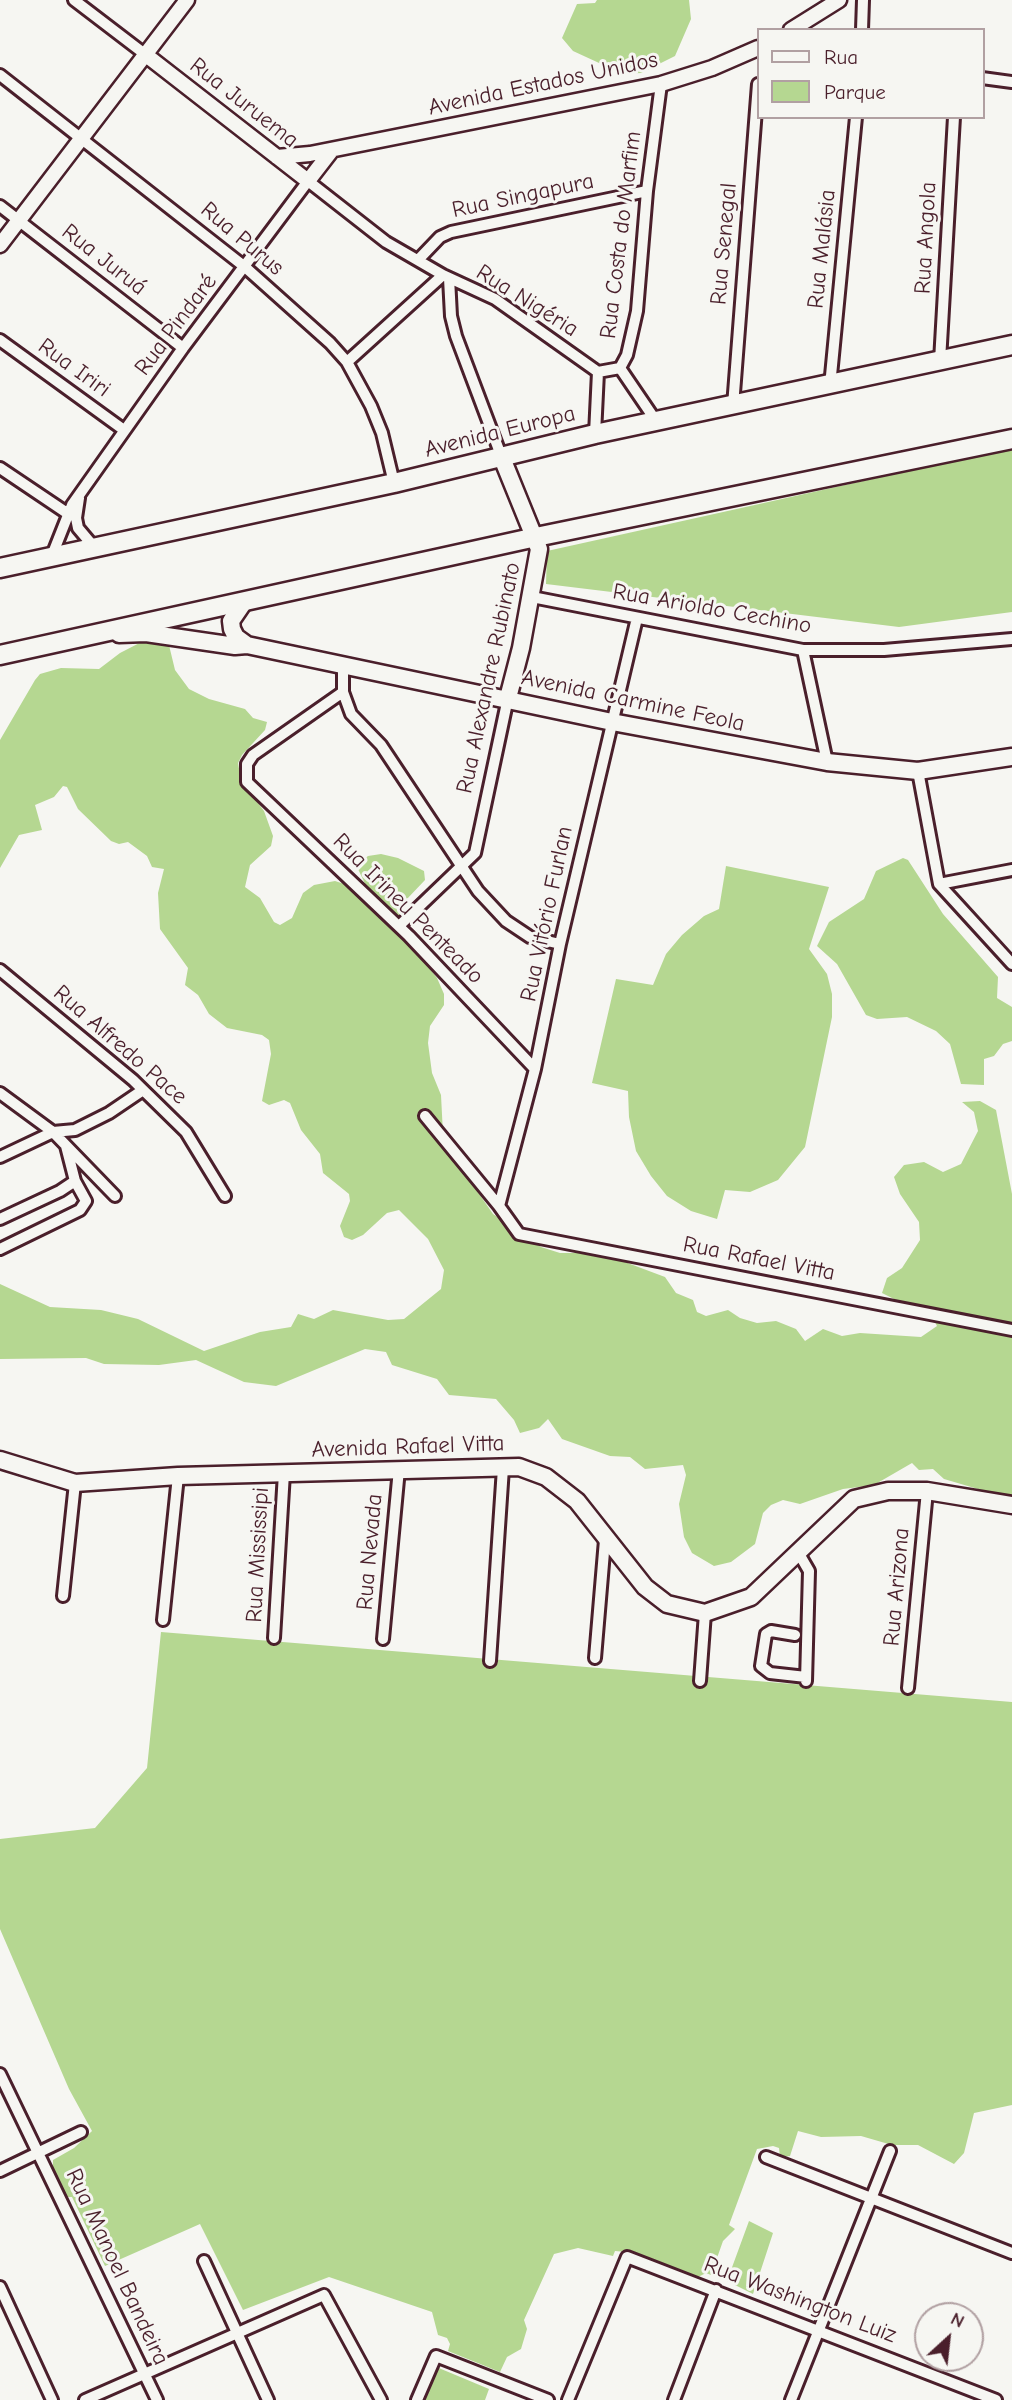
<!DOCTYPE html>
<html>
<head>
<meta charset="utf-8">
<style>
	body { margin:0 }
	#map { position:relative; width:1012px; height:2400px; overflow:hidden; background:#f6f6f2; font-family:"Comic Neue",sans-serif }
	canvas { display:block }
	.legend { position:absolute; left:757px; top:28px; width:228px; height:91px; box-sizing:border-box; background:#f6f6f2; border:2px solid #b1a0a2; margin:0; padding:9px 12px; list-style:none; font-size:21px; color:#4a1f2b }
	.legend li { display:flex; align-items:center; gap:14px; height:35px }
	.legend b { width:35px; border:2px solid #b1a0a2 }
	.north { position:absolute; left:914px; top:2302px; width:70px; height:70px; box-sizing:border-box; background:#f6f6f2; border:2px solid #b1a0a2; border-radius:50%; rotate:27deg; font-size:19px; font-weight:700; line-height:28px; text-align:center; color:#4a1f2b }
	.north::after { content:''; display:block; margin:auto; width:24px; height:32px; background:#4a1f2b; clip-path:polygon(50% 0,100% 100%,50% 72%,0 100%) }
</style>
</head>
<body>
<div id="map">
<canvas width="1012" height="2400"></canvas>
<ul class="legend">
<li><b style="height:9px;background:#f6f6f2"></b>Rua</li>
<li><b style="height:19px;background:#b5d791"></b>Parque</li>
</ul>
<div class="north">N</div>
</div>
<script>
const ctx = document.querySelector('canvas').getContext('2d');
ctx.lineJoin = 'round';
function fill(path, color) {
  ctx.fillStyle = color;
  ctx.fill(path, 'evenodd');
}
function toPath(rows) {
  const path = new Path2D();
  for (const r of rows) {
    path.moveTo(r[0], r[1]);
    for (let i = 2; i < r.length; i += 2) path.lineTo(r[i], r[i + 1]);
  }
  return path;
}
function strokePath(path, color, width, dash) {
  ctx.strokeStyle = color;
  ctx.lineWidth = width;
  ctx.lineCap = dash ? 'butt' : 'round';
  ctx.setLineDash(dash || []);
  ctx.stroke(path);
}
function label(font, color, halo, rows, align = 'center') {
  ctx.font = font + ' "Comic Neue",sans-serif';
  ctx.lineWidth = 6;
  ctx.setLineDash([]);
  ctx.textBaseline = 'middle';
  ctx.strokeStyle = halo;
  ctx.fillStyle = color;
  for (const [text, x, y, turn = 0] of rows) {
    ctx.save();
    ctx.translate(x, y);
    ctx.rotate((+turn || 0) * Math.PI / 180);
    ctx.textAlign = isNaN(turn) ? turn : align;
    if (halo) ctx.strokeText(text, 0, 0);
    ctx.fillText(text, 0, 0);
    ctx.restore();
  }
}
fill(toPath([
	[597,0,689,0,691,19,675,56,641,73,623,74,573,51,562,38,577,4,595,3],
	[1012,448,1012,612,899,627,546,584,547,551],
	[157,634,168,641,175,670,189,689,209,699,245,709,253,718,267,722,265,730,242,755,238,763,241,780,264,811,273,836,271,846,250,865,245,887,260,898,274,922,280,925,292,918,303,893,314,885,335,881,369,892,358,869,360,862,368,856,381,854,398,858,424,871,425,880,406,900,401,919,415,950,437,978,444,994,444,1005,430,1026,428,1043,432,1073,441,1095,443,1134,455,1159,493,1214,541,1247,560,1253,601,1253,665,1277,676,1293,693,1300,697,1312,706,1316,728,1310,740,1318,757,1323,776,1321,796,1329,805,1341,823,1329,842,1336,860,1333,921,1337,937,1326,928,1309,898,1301,882,1293,887,1278,902,1268,920,1240,919,1222,900,1194,894,1177,904,1165,924,1162,943,1172,961,1164,978,1131,974,1112,962,1102,980,1101,996,1110,1012,1194,1012,1327,981,1328,1012,1337,1012,1499,944,1479,933,1469,919,1470,912,1463,874,1485,843,1489,800,1504,783,1500,771,1505,763,1513,755,1544,731,1562,714,1566,692,1553,684,1537,679,1504,686,1475,683,1465,645,1469,630,1457,610,1456,562,1439,548,1419,539,1428,520,1433,514,1420,496,1399,449,1395,437,1379,392,1365,386,1352,365,1349,276,1386,244,1382,196,1360,159,1365,104,1364,86,1358,0,1359,0,1284,50,1307,101,1310,138,1319,204,1351,260,1332,291,1327,298,1314,314,1319,333,1310,388,1320,404,1319,441,1289,444,1270,428,1239,399,1210,387,1213,363,1235,352,1240,344,1237,340,1226,350,1201,349,1194,323,1173,320,1154,301,1130,290,1103,284,1100,269,1105,262,1101,271,1054,269,1040,262,1035,227,1028,209,1014,198,995,185,985,188,968,160,929,158,893,164,869,152,867,147,856,128,842,119,844,111,841,78,809,67,787,63,786,54,797,35,805,42,830,19,835,0,868,0,740,35,680,40,674,61,668,99,669,120,653],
	[903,858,908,860,943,914,998,977,997,998,1012,1007,1012,1041,1003,1044,994,1056,984,1059,984,1085,961,1084,950,1044,936,1031,907,1017,877,1019,866,1015,837,964,817,946,829,922,864,899,876,871],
	[726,866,829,887,809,949,827,974,832,994,832,1017,805,1147,778,1180,750,1192,725,1190,717,1219,691,1211,667,1196,651,1176,636,1151,629,1117,628,1091,592,1083,616,979,653,985,666,954,682,935,704,916,719,909],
	[161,1632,1012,1702,1012,2105,974,2113,964,2153,954,2164,918,2145,892,2145,861,2136,821,2137,798,2131,790,2156,780,2157,779,2148,773,2146,757,2149,729,2225,735,2229,723,2241,711,2275,706,2273,692,2280,626,2252,615,2251,613,2256,578,2248,554,2254,524,2320,527,2329,521,2349,507,2357,500,2372,448,2351,450,2344,447,2338,438,2335,432,2312,329,2277,243,2310,200,2224,105,2266,72,2197,62,2197,53,2173,53,2160,74,2148,92,2131,69,2089,0,1929,0,1839,95,1828,147,1768],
	[749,2221,773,2233,753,2294,727,2281],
	[434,2366,489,2389,485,2400,420,2400]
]), '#b5d791');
const minor = toPath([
	[74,0,146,55],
	[862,30,863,0],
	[0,75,245,267,330,343,347,362,371,406,382,433,394,483],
	[982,78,1012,82],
	[0,206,183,348],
	[418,260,440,237,451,232,647,191],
	[449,278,451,316,456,336,502,458],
	[0,340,124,430],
	[940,361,954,117],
	[347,362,443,275],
	[620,368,627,355,637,311,647,191,661,84],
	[620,368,656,421],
	[830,386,856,117],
	[733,406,758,84],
	[595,434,598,372],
	[0,468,67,513],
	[79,498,76,518,78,528,94,547],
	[51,558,72,505,183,348,308,181,386,242,443,275,495,299,598,372,620,368],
	[532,597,803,650,884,650,1012,639],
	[637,618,560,944,535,1069,499,1206,519,1234,1012,1330],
	[803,650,827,762],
	[343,664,343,692,351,714,381,745,478,891,506,921,530,937,560,944],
	[343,692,253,755,247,764,247,782,409,936,535,1069],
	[918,771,939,884,1012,964],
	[939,884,1012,870],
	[399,926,475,853,508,698],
	[0,970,133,1080,186,1132,225,1196],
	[0,1093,53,1132,115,1196],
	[425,1116,499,1206],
	[0,1157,53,1132,75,1130,109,1113,143,1090],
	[0,1219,60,1191,75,1181],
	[0,1249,80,1210,86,1201,75,1181,66,1146],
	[798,1552,809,1571,806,1681],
	[63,1596,75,1483],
	[163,1620,178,1476],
	[795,1635,771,1631,766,1634,761,1666,770,1673,806,1677],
	[274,1638,284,1473],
	[383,1639,399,1469],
	[595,1658,605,1540],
	[490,1661,503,1468],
	[700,1681,705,1613],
	[908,1688,927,1491],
	[0,2074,157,2400],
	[766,2157,1012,2253],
	[0,2171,81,2132],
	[204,2261,268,2400],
	[0,2287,52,2400],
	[85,2400,324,2295,381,2400],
	[417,2400,436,2356,548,2400],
	[568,2400,627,2257,996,2400],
	[674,2400,716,2290],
	[791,2400,890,2151]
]);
const tertiary = toPath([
	[791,30,839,0],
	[146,55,308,181,332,150],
	[277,157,310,154,661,84,712,68,758,48],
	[0,245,187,0]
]);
const secondary = toPath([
	[502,458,539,549,521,648,508,698],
	[244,602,231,621,232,629,236,637,247,645],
	[119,634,146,633,235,646,247,645,612,722,827,762,918,771,1012,757],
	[0,1460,75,1483,178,1476,519,1467,546,1477,577,1501,645,1587,667,1604,705,1613,751,1597,854,1499,888,1491,927,1491,1012,1505]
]);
const primary = toPath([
	[0,568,394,483,595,434,1012,345],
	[0,655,536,537,1012,439]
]);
strokePath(minor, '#4a1f2b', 16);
strokePath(tertiary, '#4a1f2b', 19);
strokePath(secondary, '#4a1f2b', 21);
strokePath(primary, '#4a1f2b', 23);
strokePath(minor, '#f6f6f2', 10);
strokePath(tertiary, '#f6f6f2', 14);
strokePath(secondary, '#f6f6f2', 16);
strokePath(primary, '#f6f6f2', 18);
label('23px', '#4a1f2b', '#f6f6f2', [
	["Avenida Estados Unidos",543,84,-12],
	["Rua Juruema",244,103,38],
	["Rua Singapura",523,196,-12],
	["Rua Costa do Marfim",621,235,-83],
	["Rua Angola",926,238,-87],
	["Rua Purus",242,239,40],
	["Rua Senegal",724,244,-85],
	["Rua Malásia",822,249,-84],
	["Rua Juruá",104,260,38],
	["Rua Nigéria",527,301,32],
	["Rua Pindaré",176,325,-53],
	["Rua Iriri",74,368,36],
	["Avenida Europa",500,432,-14],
	["Rua Arioldo Cechino",712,609,10],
	["Rua Alexandre Rubinato",489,678,-78],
	["Avenida Carmine Feola",633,701,12],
	["Rua Irineu Penteado",408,909,45],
	["Rua Vitório Furlan",547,914,-78],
	["Rua Alfredo Pace",120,1045,41],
	["Rua Rafael Vitta",759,1259,11],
	["Avenida Rafael Vitta",408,1447,-2],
	["Rua Nevada",370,1552,-85],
	["Rua Mississipi",258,1555,-87],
	["Rua Arizona",897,1587,-85],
	["Rua Manoel Bandeira",117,2267,65],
	["Rua Washington Luiz",800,2300,21]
]);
</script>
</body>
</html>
